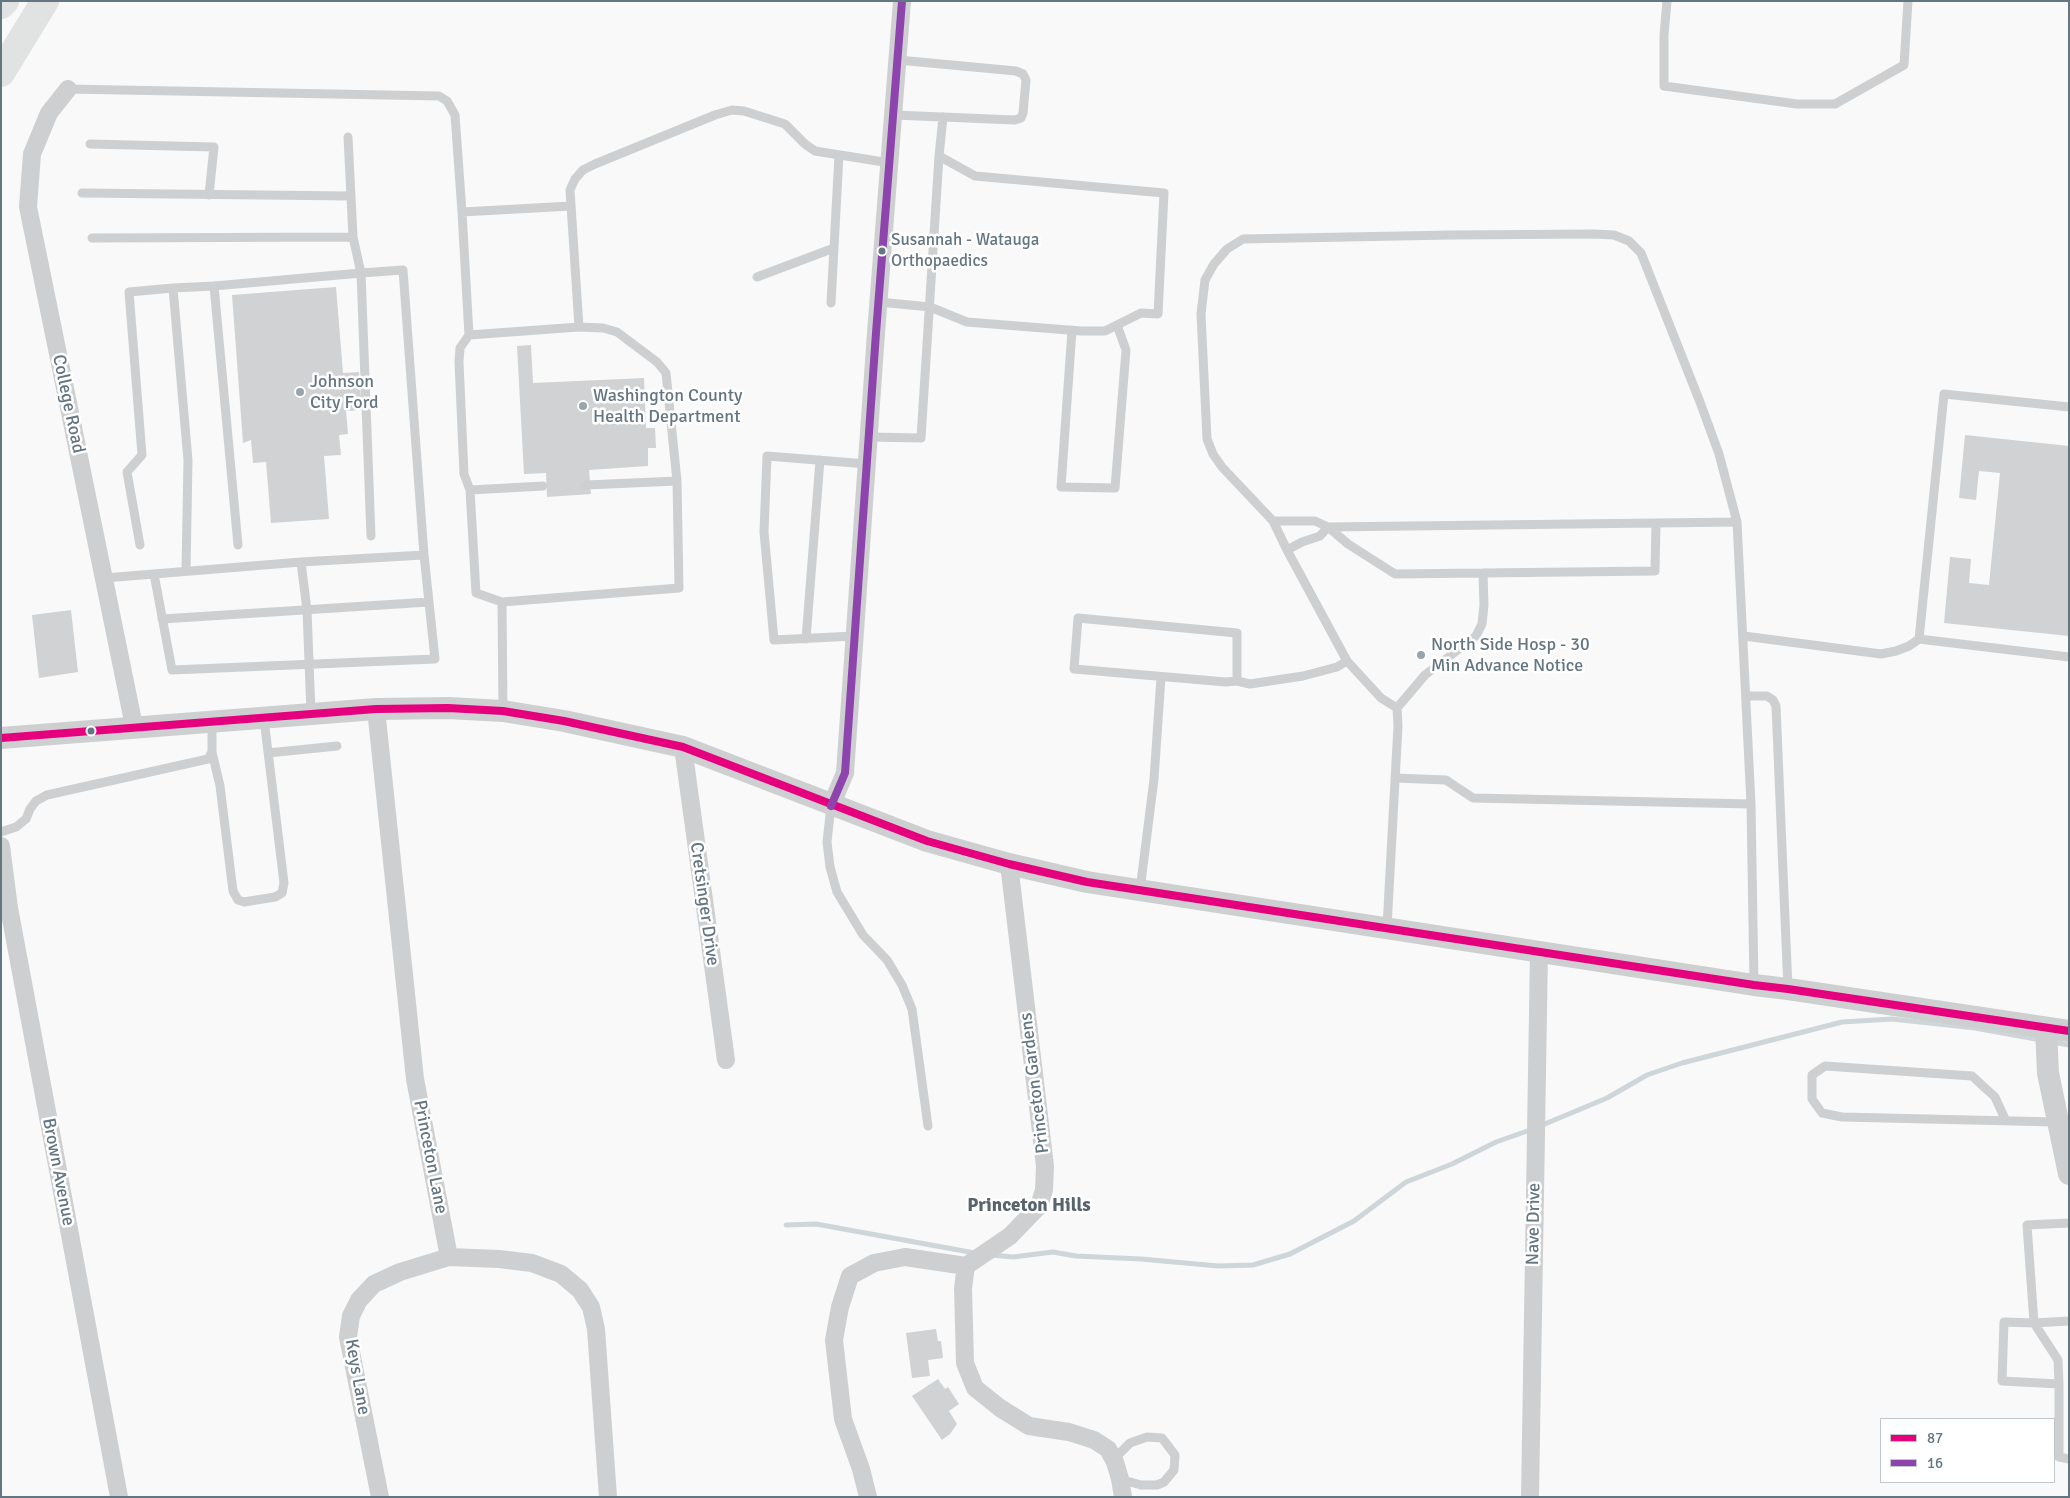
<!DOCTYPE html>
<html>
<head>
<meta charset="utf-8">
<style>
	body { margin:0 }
	#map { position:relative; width:2070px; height:1498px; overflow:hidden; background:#f9f9f9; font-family:Signika,sans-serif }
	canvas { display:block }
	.frame { position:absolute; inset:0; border:2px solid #657683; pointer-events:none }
	.legend { position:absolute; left:1880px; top:1418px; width:175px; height:65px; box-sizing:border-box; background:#fff; border:1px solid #c1c8cd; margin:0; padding:6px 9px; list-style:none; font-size:15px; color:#657683 }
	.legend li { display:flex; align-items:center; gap:10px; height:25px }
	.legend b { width:25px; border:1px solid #c1c8cd }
</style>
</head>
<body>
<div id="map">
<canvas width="2070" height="1498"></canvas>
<div class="frame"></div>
<ul class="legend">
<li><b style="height:6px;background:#e5007d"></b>87</li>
<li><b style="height:6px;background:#8e44ad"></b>16</li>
</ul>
</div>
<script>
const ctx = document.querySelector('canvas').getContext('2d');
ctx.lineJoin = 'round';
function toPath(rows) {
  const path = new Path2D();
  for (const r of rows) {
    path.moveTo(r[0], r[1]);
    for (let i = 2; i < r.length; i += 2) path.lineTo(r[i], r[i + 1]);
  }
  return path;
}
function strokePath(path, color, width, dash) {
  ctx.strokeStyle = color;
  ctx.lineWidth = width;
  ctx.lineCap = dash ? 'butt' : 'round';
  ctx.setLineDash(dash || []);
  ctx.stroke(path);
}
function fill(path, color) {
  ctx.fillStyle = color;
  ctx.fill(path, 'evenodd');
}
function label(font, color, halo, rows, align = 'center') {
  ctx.font = font + ' Signika,sans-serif';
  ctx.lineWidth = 5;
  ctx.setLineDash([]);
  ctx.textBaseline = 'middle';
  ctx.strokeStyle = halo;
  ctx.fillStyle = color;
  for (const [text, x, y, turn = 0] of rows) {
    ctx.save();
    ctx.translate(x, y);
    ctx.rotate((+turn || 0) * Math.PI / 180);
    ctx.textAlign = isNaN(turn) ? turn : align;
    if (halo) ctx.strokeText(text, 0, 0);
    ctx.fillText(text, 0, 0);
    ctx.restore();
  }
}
strokePath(toPath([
	[2052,1042,2069,1045],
	[1540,1126,1607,1098,1647,1075,1682,1063,1842,1022,1892,1019,1975,1028,2041,1040],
	[786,1225,816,1224,975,1253],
	[991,1255,1013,1257,1053,1252,1076,1256,1141,1259,1218,1266,1253,1265,1290,1254,1354,1221,1406,1182,1452,1164,1496,1142,1533,1129]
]), '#ced6d9', 5);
fill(toPath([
	[336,287,343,373,359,372,362,410,346,411,348,434,339,435,341,455,324,456,329,519,271,523,266,462,253,463,251,440,243,443,232,295],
	[531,345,533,383,644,378,646,428,655,428,656,448,648,448,648,466,589,470,591,494,547,497,546,473,524,474,517,346],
	[1965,435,2069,446,2069,636,1944,623,1950,557,1971,559,1969,583,1989,585,2000,473,1979,471,1976,500,1959,498],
	[71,610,78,672,39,678,32,615],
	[936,1329,938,1341,941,1341,943,1358,928,1360,930,1376,912,1378,906,1333],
	[938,1379,945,1389,948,1387,959,1404,949,1411,957,1424,950,1434,942,1440,912,1396]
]), '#d0d2d3');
strokePath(toPath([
	[1667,1,1664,35,1664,86,1797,104,1835,104,1904,65,1908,1],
	[68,89,439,96,447,101,455,115,462,212,571,206],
	[894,115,1015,120,1021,118,1023,113,1026,80,1023,74,1016,71,898,60],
	[348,137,353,237,361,273,403,270,424,555],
	[90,144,214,147,209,195],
	[82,193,351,196],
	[462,212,469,335,460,348,459,362,464,474,470,490],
	[92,238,353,237],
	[757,277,834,248],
	[214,286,361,273,371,536],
	[173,288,214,286,238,545],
	[879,302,930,307,967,322,1081,331,1105,331,1141,313,1158,314,1164,193,975,176,939,156],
	[831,303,839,155],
	[1072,330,1061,487,1115,488,1126,350,1117,325],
	[469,335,579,327],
	[869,437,921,438,939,156,943,117],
	[677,481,666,373,657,362,617,332,603,328,579,327,570,190,575,179,583,170,595,164,715,115,732,110,744,111,785,124,805,144,815,151,890,163],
	[543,486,470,490,476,593,502,602,679,588,677,481,586,485],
	[1273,521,1315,521,1328,527,1348,544,1395,574,1483,573],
	[140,545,127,472,142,455,129,292,173,288,188,460,186,571],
	[1287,550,1302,542,1320,536,1328,527,1737,522],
	[301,562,307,610,311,713],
	[104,578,154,574,301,562,424,555,435,659,172,670,154,574],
	[502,602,503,711],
	[162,619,429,602],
	[854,636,774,640,764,532,767,456,867,464],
	[1744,636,1881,654,1896,651,1909,646,1919,639,1944,394,2069,407],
	[806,639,820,460],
	[1919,639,2069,657],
	[1237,681,1237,633,1078,618,1074,669,1226,682,1237,681,1250,684,1303,676,1337,667,1347,661],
	[1747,696,1767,696,1773,700,1776,706,1788,989],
	[1397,708,1381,698,1347,661,1287,550,1273,521,1222,467,1213,454,1207,439,1201,314,1205,280,1214,264,1227,249,1243,239,1451,235,1593,234,1614,235,1629,241,1641,253,1700,402,1719,454,1737,522,1751,804,1754,985],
	[212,752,220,786,233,891,238,900,244,902,275,897,282,893,284,883,264,719],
	[268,753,337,746],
	[1395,778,1446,780,1473,798,1751,804],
	[831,806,827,842,830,867,837,892,863,935,887,960,902,985,912,1009,928,1126],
	[1,832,16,827,26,819,30,809,36,801,47,795,208,759,212,752,212,722],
	[1140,890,1154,779,1161,677],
	[1387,927,1398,726,1397,708,1425,675,1476,636,1482,624,1484,605,1483,573,1655,571,1656,523],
	[2006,1121,1995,1097,1972,1076,1825,1066,1812,1075,1812,1099,1822,1113,1842,1117,2056,1122],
	[2069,1223,2027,1225,2034,1323,2069,1321],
	[2059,1384,2002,1381,2004,1322,2034,1323,2058,1360,2059,1384,2059,1457,2069,1459],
	[1115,1462,1118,1455,1130,1443,1147,1437,1162,1438,1175,1455,1174,1470,1164,1482,1157,1485,1141,1485,1120,1479]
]), '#cecfd0', 9);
strokePath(toPath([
	[68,89,49,113,32,154,28,207,134,726],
	[376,709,415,1079,449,1257,499,1259,532,1263,561,1274,580,1290,591,1307,596,1329,608,1497],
	[683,747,726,1060],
	[831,806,845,773,876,333,902,1],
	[1,846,9,908,119,1497],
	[966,1266,963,1288,965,1363,975,1388,1000,1408,1029,1426,1069,1432,1094,1440,1108,1449,1115,1462,1120,1479,1123,1497],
	[380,1497,348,1337,351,1316,359,1300,374,1284,400,1272,449,1257],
	[868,1497,861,1469,843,1419,834,1340,840,1307,850,1276,874,1263,905,1257,966,1266,1010,1236,1039,1206,1044,1190,1045,1166,1009,864],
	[1530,1497,1539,951]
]), '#cecfd0', 18);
strokePath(toPath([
	[1,738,376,709,448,708,503,711,564,721,683,747,927,841,1009,864,1087,882,1754,985,1788,989,2069,1031],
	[2046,1028,2048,1073,2069,1174]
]), '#cecfd0', 22);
strokePath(toPath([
	[1,5,5,1],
	[1,73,45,1]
]), '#e1e2e2', 28);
strokePath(toPath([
	[1,738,376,709,448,708,503,711,564,721,683,747,927,841,1009,864,1087,882,1754,985,1788,989,2069,1031]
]), '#e5007d', 8);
strokePath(toPath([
	[831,806,845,773,876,333,902,1]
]), '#8e44ad', 8);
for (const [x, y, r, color] of [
	[882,251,4.5,"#657683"],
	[300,392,5,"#99a4ac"],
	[583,406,5,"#99a4ac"],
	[1421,655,5,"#99a4ac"],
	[91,731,4.5,"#657683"]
]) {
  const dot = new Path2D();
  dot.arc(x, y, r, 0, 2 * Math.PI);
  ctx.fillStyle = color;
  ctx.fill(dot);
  strokePath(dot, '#fff', 2);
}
label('17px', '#657683', '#fff', [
	["Susannah - Watauga",891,241],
	["Orthopaedics",891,262]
], 'left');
label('18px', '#657683', '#fff', [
	["Johnson",310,382],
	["City Ford",310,403],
	["Washington County",593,396],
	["Health Department",593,417],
	["North Side Hosp - 30",1431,645],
	["Min Advance Notice",1431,666]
], 'left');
label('18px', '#657683', '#fff', [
	["College Road",68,404,78],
	["Cretsinger Drive",704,904,82],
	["Princeton Gardens",1035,1083,-97],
	["Princeton Lane",430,1157,79],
	["Brown Avenue",58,1172,79],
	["Nave Drive",1534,1224,-89],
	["Keys Lane",357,1377,80]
]);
label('bold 19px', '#57646e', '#fff', [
	["Princeton Hills",1029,1206]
]);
</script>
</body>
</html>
